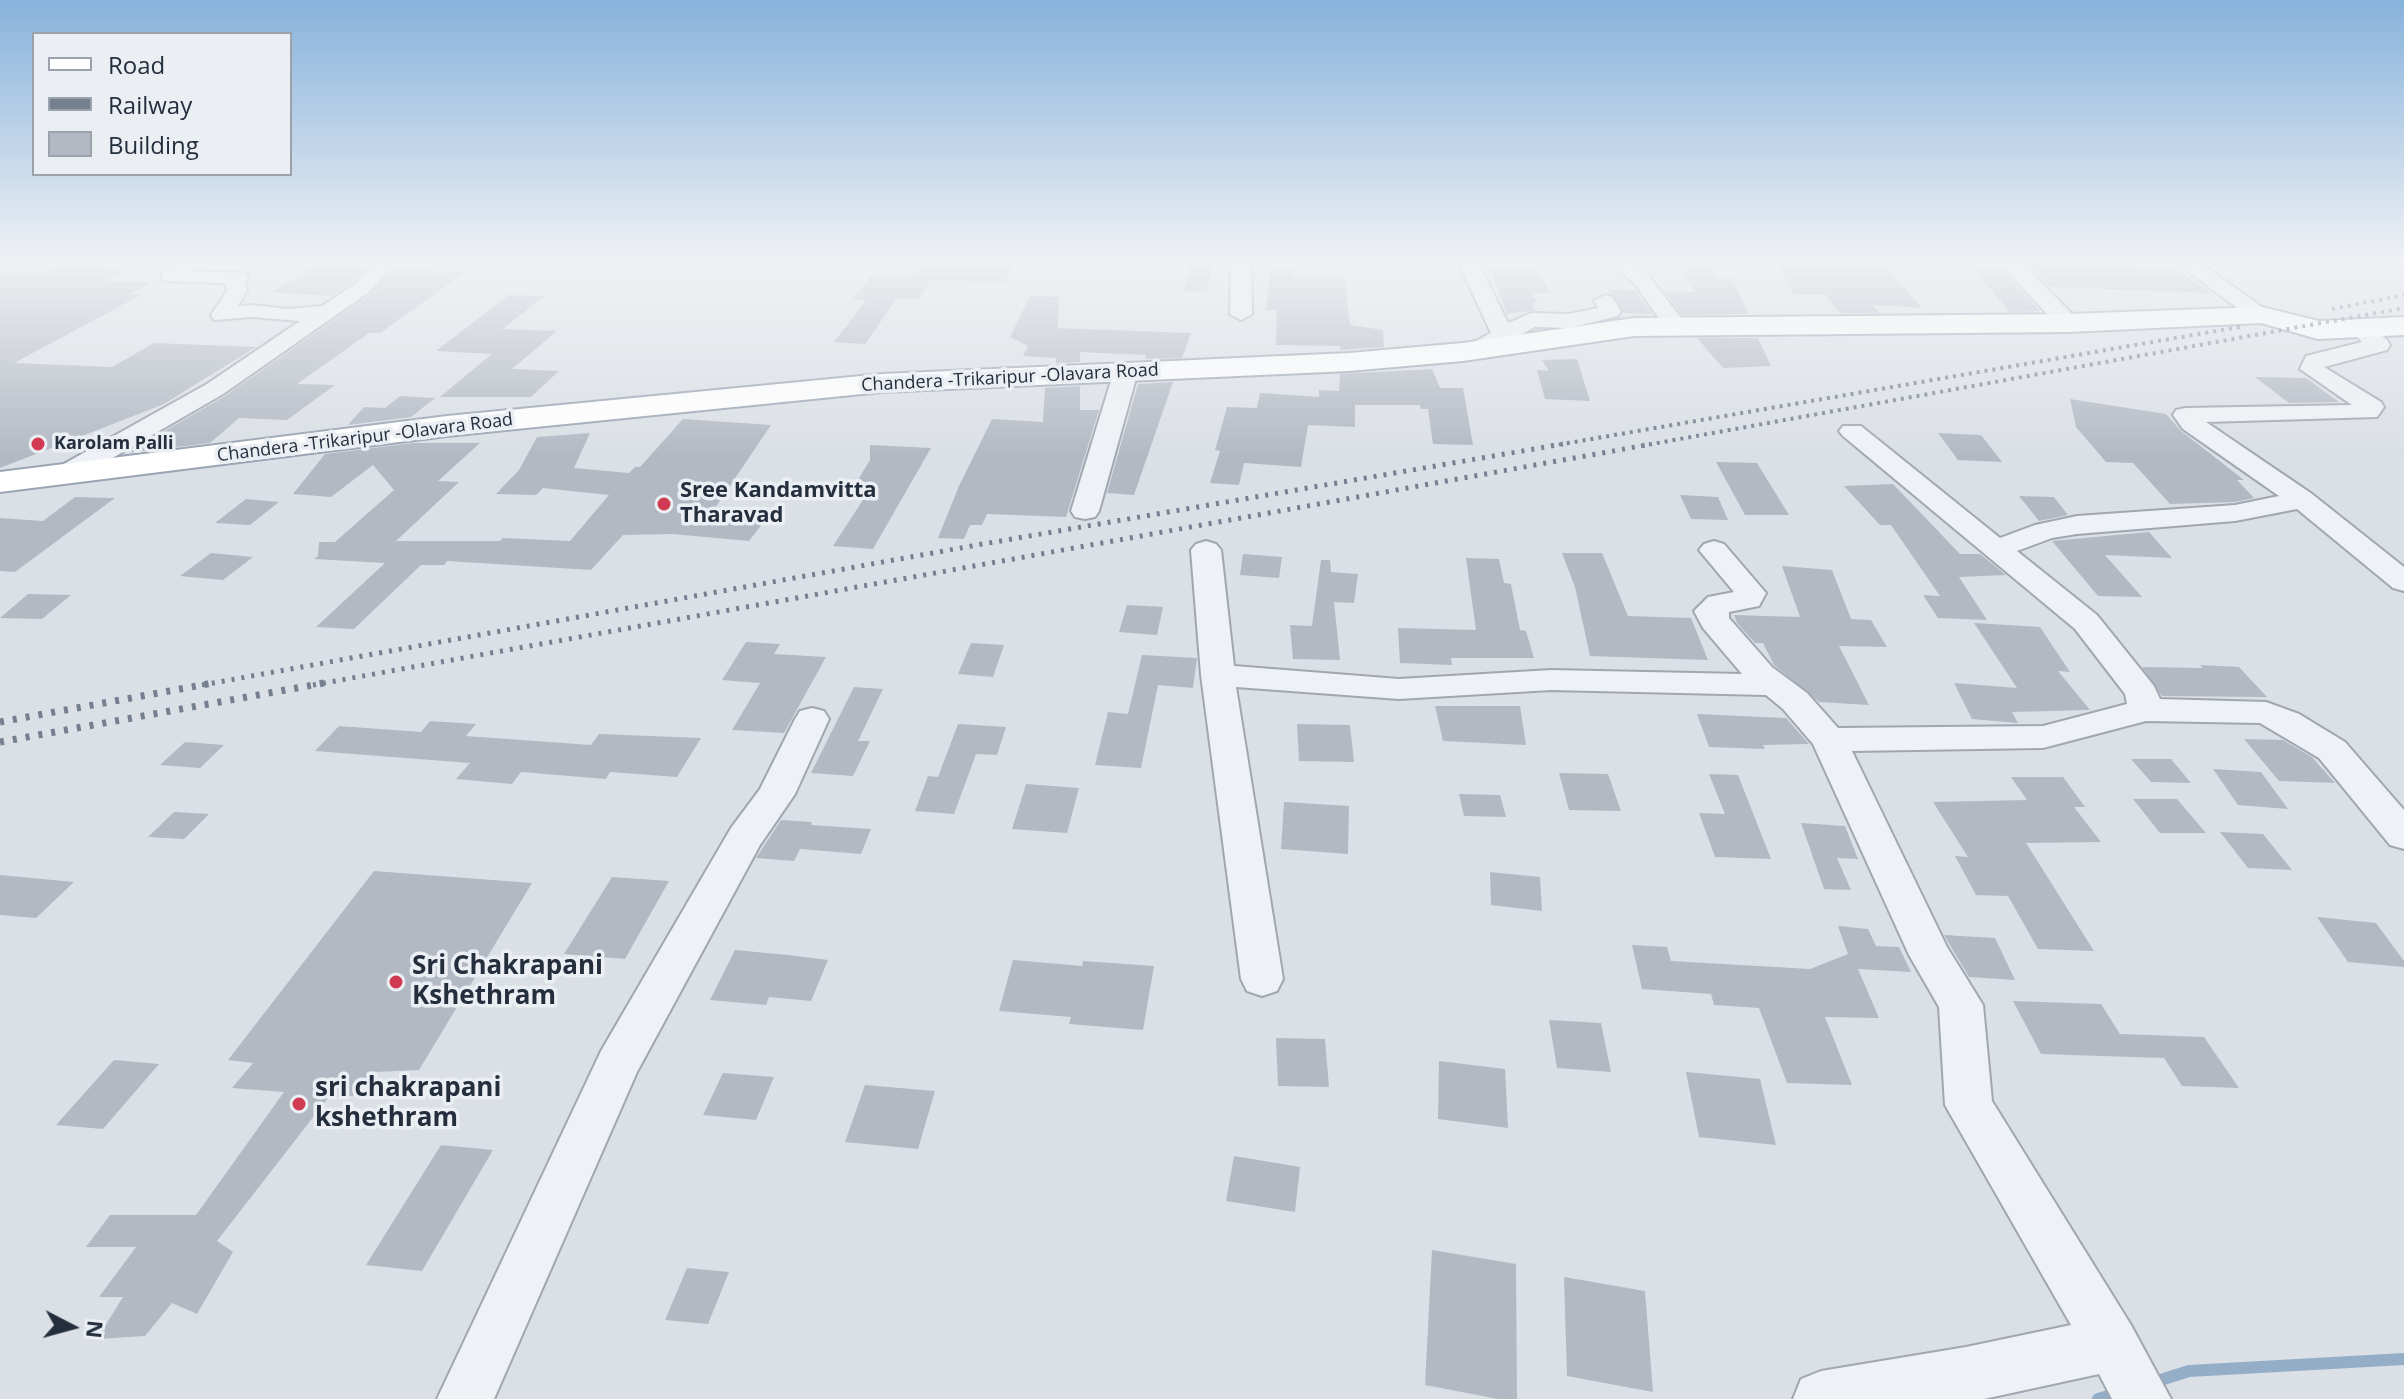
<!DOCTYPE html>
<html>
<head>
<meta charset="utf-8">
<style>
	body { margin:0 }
	#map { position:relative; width:2404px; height:1399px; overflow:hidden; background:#dbe0e6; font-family:"Open Sans",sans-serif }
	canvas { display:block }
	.legend { position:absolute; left:32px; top:32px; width:260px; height:144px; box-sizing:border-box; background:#ebeff4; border:2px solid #9ca2ab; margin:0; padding:10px 14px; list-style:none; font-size:24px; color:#252e3d }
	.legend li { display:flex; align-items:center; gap:16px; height:40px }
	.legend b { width:40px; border:2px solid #9ca2ab }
	.north { position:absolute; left:32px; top:1287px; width:80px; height:80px; -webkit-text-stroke:6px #ebeff4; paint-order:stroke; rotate:96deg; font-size:22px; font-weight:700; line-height:32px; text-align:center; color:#252e3d }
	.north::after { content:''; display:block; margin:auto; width:28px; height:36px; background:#252e3d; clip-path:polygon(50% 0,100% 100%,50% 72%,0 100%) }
</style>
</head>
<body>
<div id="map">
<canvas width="2404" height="1399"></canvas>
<ul class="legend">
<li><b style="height:10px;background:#fff"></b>Road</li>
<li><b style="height:10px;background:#757f90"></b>Railway</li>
<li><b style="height:22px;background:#b3b9c3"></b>Building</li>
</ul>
<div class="north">N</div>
</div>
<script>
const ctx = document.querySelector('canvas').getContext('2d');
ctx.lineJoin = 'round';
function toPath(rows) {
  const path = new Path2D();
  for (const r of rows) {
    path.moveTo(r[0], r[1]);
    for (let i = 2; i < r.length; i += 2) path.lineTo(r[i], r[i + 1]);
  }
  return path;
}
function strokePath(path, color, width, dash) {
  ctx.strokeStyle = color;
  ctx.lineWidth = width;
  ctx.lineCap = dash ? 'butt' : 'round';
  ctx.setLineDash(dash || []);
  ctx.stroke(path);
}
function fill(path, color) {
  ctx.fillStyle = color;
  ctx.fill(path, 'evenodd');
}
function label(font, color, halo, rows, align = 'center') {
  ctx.font = font + ' "Open Sans",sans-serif';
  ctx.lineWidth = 7;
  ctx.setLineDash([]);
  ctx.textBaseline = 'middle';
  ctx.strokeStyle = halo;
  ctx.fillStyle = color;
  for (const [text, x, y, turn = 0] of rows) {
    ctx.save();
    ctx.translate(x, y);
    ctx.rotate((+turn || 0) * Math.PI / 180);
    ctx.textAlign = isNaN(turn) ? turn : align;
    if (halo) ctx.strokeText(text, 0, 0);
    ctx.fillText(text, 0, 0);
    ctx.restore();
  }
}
strokePath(toPath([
	[2151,1383,2189,1371,2404,1359],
	[2098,1399,2119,1393]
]), '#95aec8', 12);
fill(toPath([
	[325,260,370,260,358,268,366,268,353,282,332,296,272,292],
	[918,260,1018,260,1005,282,931,280,918,299,897,298,865,344,834,342,866,300,853,299,872,275,918,275],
	[1191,260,1214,261,1207,291,1183,291],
	[1677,260,1706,260,1718,279,1733,279,1748,314,1682,315,1664,291,1695,292],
	[1774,260,1876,260,1889,270,1922,308,1872,305,1880,313,1840,313,1825,295,1793,294],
	[2022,260,2130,262,2139,268,2175,269,2212,293,2050,287],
	[56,265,129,268,104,281,152,282,130,294,141,295,14,363,112,367,154,343,256,347,164,404,0,468,0,271,41,273],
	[1971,267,2001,269,2040,311,2010,312],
	[1271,268,1293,269,1292,276,1344,277,1350,325,1383,330,1384,347,1340,350,1340,346,1276,345,1277,310,1266,310],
	[1490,268,1538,269,1549,293,1532,293,1537,303,1532,303,1535,310,1507,314],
	[395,269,466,272,380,333,369,333,297,384,335,385,287,420,239,418,210,443,127,453,225,396,371,294],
	[1608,289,1635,290,1652,314,1623,313],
	[509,295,544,296,503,329,557,331,512,369,559,371,531,397,440,397,492,354,436,351],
	[1030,296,1059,297,1058,328,1191,333,1182,358,1145,359,1146,355,1080,352,1080,362,1056,363,1056,358,1023,356,1028,346,1010,337],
	[1697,338,1758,338,1771,366,1723,368],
	[1577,359,1590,401,1545,399,1537,370,1549,371,1542,360],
	[1432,369,1440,388,1463,388,1473,445,1433,444,1428,409,1421,409,1420,405,1355,405,1355,427,1308,425,1301,467,1244,463,1239,485,1210,483,1220,451,1215,450,1227,407,1257,408,1260,393,1319,397,1319,390,1339,391,1340,374],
	[2255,377,2306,378,2339,402,2289,403],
	[1173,382,1134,495,1107,493,1138,384],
	[1080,386,1080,410,1099,410,1066,517,987,514,982,525,970,525,964,539,938,538,959,486,992,419,1043,422,1045,388],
	[400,396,435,398,411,417,348,425,364,407,385,408],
	[2070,399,2166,414,2181,431,2244,480,2237,480,2254,498,2235,502,2170,504,2133,463,2106,462,2076,427],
	[683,419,771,425,713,511,769,515,749,541,672,534,623,535,591,570,447,561,444,565,421,565,354,629,316,627,385,563,314,559,318,556,319,542,335,542,394,490,373,465,331,497,293,494,325,454,413,443,480,443,438,481,459,482,396,541,500,541,503,538,570,541,609,495,543,488,536,495,496,494,519,470,537,437,590,433,574,468,629,473,635,467,640,467],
	[1938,433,1981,435,2002,462,1958,460],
	[870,445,931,448,873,549,833,546,870,489,853,488,870,460],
	[1716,462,1757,463,1789,515,1745,515],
	[1893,484,1960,554,1980,554,2006,575,1959,577,1987,620,1938,618,1923,595,1940,596,1891,525,1880,525,1844,486],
	[1680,495,1718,497,1728,520,1691,519],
	[2019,496,2054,497,2068,515,2039,521],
	[75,497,115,498,15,572,0,571,0,518,43,521],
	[246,499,279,502,250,525,215,523],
	[2149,532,2172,558,2105,555,2142,597,2098,596,2052,541],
	[211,553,253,557,223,580,180,576],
	[1562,553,1602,553,1628,616,1691,618,1708,660,1590,656,1575,587],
	[1243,554,1282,557,1279,578,1240,575],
	[1466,558,1499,559,1504,583,1511,584,1520,630,1526,631,1534,658,1451,658,1452,665,1400,663,1398,628,1476,630],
	[1321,560,1330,560,1331,572,1358,574,1354,603,1334,602,1340,660,1293,659,1290,625,1312,626],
	[1782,566,1832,570,1851,619,1871,620,1887,647,1839,646,1869,705,1819,702,1774,665,1763,643,1755,643,1737,623,1734,615,1800,617],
	[28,594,71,595,42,619,0,618],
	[1127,605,1163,607,1157,635,1119,632],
	[1974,623,2040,627,2070,672,2058,671,2090,710,2012,712,2018,723,1972,719,1954,683,2017,688],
	[746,642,780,644,774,654,826,657,784,733,732,730,760,683,722,680],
	[971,643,1004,645,993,677,958,674],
	[1142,655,1197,658,1193,688,1158,685,1141,768,1095,765,1108,712,1128,714],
	[2200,665,2239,667,2267,697,2162,696,2142,667,2203,668],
	[854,687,883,689,858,741,870,741,853,776,811,773],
	[1435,706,1520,706,1526,745,1443,741],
	[1697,714,1786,718,1809,744,1763,745,1765,749,1709,747],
	[430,721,476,724,466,736,591,745,599,734,701,738,677,777,610,772,606,779,521,772,512,784,456,779,470,763,315,751,339,726,421,732],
	[958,724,1006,727,997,755,976,754,954,814,915,811,928,776,938,777],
	[1297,724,1350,725,1354,762,1299,761],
	[2244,739,2283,740,2312,757,2335,783,2279,781],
	[185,742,224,745,200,768,160,765],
	[2131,759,2171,759,2191,783,2151,782],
	[2213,769,2261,772,2288,809,2238,805],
	[1559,773,1608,774,1621,811,1569,810],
	[1709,774,1738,775,1771,859,1715,857,1699,813,1725,814],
	[2011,777,2063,777,2085,807,2074,807,2101,842,2026,843,2094,951,2038,949,2008,896,1976,895,1955,856,1968,857,1933,802,2027,800],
	[1026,784,1079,788,1067,833,1012,829],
	[1459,794,1500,795,1506,817,1464,816],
	[2133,799,2177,799,2206,833,2160,833],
	[1284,802,1349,806,1348,854,1281,849],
	[174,812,209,814,184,839,148,837],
	[781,820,812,822,811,825,871,829,861,854,800,849,794,861,756,858],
	[1801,823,1845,826,1858,859,1837,858,1851,890,1824,889],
	[2220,832,2263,834,2292,870,2248,868],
	[374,871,532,883,419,1070,375,1072,358,1095,328,1098,217,1241,233,1252,197,1314,172,1303,145,1336,97,1339,123,1297,99,1297,136,1247,86,1247,110,1215,196,1215,284,1092,232,1088,253,1063,228,1060],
	[1490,872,1540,877,1542,911,1491,905],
	[0,875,74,882,36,918,0,915],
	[612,877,669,881,625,959,564,954],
	[2317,917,2376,923,2404,961,2404,967,2348,962],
	[1838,926,1868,929,1876,946,1899,947,1911,972,1858,969,1879,1018,1825,1017,1852,1085,1787,1083,1759,1008,1714,1005,1711,994,1642,989,1632,945,1667,947,1671,961,1810,969,1848,954],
	[1944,935,1995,938,2015,980,1969,977],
	[735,950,788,955,828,960,811,1001,769,997,766,1005,710,1000],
	[1013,960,1082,966,1083,961,1154,966,1143,1030,1069,1024,1071,1017,999,1011],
	[2013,1001,2101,1004,2120,1034,2204,1037,2239,1088,2182,1086,2164,1058,2041,1054],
	[1549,1020,1601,1023,1611,1072,1557,1068],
	[1276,1038,1325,1039,1329,1087,1278,1086],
	[114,1060,159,1064,103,1129,56,1125],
	[1439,1061,1505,1069,1508,1128,1438,1119],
	[1686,1072,1760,1079,1776,1145,1699,1137],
	[723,1073,774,1077,756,1120,703,1115],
	[865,1085,935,1091,918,1149,845,1142],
	[441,1145,493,1150,422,1271,366,1265],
	[1234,1156,1300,1167,1295,1212,1226,1201],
	[1432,1250,1516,1264,1517,1399,1498,1399,1425,1385],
	[687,1268,729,1272,708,1324,665,1320],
	[1564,1277,1645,1291,1653,1392,1567,1376]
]), '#b3b9c3');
const minor = toPath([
	[179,260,201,260,190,271,245,273,248,277,245,282,247,291,238,306,252,305,287,309,322,306,355,284,378,260,400,260,369,292,223,394,71,482,53,482,49,476,53,470,207,384,300,321,252,317,214,320,211,315,227,291,225,283,164,281,161,277,164,273,179,260],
	[1231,260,1251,260,1252,314,1241,320,1230,314,1231,260],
	[1457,260,1477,260,1508,323,1531,313,1569,314,1598,308,1594,301,1605,295,1612,297,1621,311,1618,316,1569,328,1535,327,1515,338,1519,346,1516,351,1508,353,1498,347,1484,355,1468,355,1465,350,1468,345,1491,333,1457,260],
	[1606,260,1629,260,1648,275,1687,326,1684,331,1668,331,1634,283,1606,260],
	[1997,260,2018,260,2076,318,2079,323,2076,328,2060,328,1997,260],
	[2172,260,2196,260,2273,315,2270,320,2254,320,2172,260],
	[2361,322,2369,324,2387,340,2390,345,2387,350,2324,367,2381,402,2384,407,2377,417,2206,422,2312,494,2404,567,2404,591,2393,588,2297,509,2235,521,2077,534,2052,538,2017,551,2097,615,2154,686,2160,699,2266,702,2299,714,2345,742,2404,810,2404,849,2390,845,2319,758,2260,723,2146,721,2043,748,1852,751,1947,947,1983,1005,1992,1101,2131,1325,2171,1399,2112,1399,2099,1374,1984,1399,1793,1399,1801,1379,1821,1371,1966,1347,2071,1325,1945,1105,1939,1007,1909,955,1813,744,1783,709,1766,695,1551,690,1399,699,1236,687,1283,979,1277,991,1262,996,1247,991,1241,979,1201,675,1191,550,1196,544,1206,541,1216,544,1221,550,1234,666,1399,679,1551,670,1742,674,1703,628,1694,611,1708,597,1734,592,1699,550,1704,544,1714,541,1724,544,1766,593,1759,606,1729,612,1729,618,1772,667,1807,693,1838,728,2043,726,2127,704,2125,694,2075,629,1843,436,1839,431,1843,426,1861,426,2000,538,2035,525,2077,516,2235,505,2279,496,2183,429,2173,415,2176,410,2185,408,2352,405,2300,369,2306,356,2362,342,2350,329,2361,322],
	[1126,364,1134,366,1138,371,1099,511,1095,517,1085,519,1075,517,1071,511,1114,371,1118,366,1126,364],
	[812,708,824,711,829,719,795,794,760,845,637,1072,494,1399,437,1399,601,1051,731,828,760,789,795,719,800,711,812,708]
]);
const major = toPath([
	[2262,307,2319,321,2404,317,2404,335,2318,339,2261,323,2068,332,1634,336,1463,361,1349,371,882,392,447,436,0,492,0,472,447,416,882,374,1349,353,1463,343,1634,318,2068,314,2262,307]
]);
strokePath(minor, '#a1a7b0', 4);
strokePath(major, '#9aa4b2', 4);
fill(minor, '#eef1f5');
fill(major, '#fff');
strokePath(toPath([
	[2332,309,2404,295],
	[1551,446,2245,326],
	[1641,446,2404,308]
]), '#757f90', 4, [3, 5]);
strokePath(toPath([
	[202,685,977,545,1563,444],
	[313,685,1652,444]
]), '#757f90', 5, [3, 7]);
strokePath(toPath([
	[0,722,213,683],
	[0,742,324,683]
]), '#757f90', 7, [4, 9]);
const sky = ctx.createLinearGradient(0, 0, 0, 456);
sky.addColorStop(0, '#87b2db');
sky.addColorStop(0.57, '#eff1f4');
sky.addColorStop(1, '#eff1f400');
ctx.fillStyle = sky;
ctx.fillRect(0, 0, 2404, 456);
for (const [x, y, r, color] of [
	[38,444,8,"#d13a53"],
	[664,504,8,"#d13a53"],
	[396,982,8,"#d13a53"],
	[299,1104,8,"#d13a53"]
]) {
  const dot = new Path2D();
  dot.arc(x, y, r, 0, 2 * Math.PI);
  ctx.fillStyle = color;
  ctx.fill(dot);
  strokePath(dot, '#ebeff4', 3);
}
label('18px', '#252e3d', '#ebeff4', [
	["Chandera -Trikaripur -Olavara Road",1010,378,-3],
	["Chandera -Trikaripur -Olavara Road",365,438,-7]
]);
label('bold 18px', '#252e3d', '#ebeff4', [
	["Karolam Palli",54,444]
], 'left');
label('bold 22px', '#252e3d', '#ebeff4', [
	["Sree Kandamvitta",680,491],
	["Tharavad",680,516]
], 'left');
label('bold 26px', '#252e3d', '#ebeff4', [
	["Sri Chakrapani",412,967],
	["Kshethram",412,997],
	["sri chakrapani",315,1089],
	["kshethram",315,1119]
], 'left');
</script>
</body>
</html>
